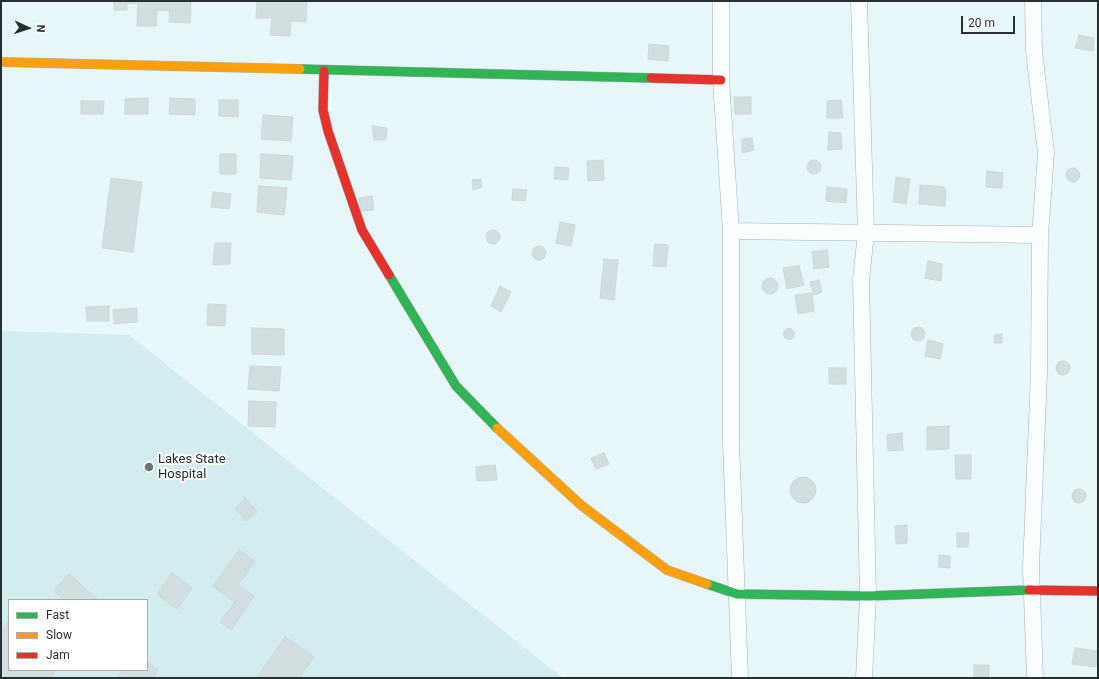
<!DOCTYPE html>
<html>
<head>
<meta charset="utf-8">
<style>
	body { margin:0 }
	#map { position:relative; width:1099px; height:679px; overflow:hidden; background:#e7f6f8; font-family:Roboto,sans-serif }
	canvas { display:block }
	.frame { position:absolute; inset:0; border:2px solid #263031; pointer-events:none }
	.legend { position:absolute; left:8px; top:599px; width:140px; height:72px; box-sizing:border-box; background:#fff; border:1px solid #a8acad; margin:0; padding:5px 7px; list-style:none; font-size:12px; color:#263031 }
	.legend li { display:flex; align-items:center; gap:8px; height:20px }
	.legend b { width:20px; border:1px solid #a8acad }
	.north { position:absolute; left:8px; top:8px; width:40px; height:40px; -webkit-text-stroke:3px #fff; paint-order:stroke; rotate:93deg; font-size:11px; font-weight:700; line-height:16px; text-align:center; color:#263031 }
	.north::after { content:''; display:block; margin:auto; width:14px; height:18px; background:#263031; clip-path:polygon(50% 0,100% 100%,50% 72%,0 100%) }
	.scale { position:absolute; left:961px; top:16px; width:54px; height:18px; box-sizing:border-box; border:2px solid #263031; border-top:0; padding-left:5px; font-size:12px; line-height:14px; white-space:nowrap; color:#263031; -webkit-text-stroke:3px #fff; paint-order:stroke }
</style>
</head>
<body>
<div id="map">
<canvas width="1099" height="679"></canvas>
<div class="frame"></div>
<ul class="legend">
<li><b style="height:5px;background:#30b455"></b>Fast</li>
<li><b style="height:5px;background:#ff9f0a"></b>Slow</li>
<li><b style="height:5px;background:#e5322d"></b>Jam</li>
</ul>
<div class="north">N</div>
<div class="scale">20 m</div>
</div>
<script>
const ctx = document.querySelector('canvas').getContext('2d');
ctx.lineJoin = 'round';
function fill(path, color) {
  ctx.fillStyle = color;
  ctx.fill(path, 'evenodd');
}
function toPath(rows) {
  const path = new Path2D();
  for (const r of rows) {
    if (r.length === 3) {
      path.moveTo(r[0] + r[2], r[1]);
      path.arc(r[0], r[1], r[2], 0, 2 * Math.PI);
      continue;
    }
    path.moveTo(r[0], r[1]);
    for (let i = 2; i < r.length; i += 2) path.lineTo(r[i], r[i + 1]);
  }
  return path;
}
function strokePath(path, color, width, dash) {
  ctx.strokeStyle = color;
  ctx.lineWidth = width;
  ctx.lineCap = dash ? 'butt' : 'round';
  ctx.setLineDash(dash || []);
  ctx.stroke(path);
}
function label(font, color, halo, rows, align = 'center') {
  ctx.font = font + ' Roboto,sans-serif';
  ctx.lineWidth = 4;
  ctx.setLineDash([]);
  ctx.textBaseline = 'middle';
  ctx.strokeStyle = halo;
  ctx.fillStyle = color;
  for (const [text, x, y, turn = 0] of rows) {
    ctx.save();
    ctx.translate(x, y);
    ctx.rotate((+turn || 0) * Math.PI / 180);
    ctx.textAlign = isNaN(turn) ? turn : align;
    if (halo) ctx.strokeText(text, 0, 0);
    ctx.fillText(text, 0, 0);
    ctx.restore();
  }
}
fill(toPath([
	[1,331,129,335,563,678,1,678],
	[9,600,147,600,147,670,9,670]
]), '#d2ecef');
const building = toPath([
	[114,1,191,1,190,23,169,22,170,11,157,10,156,26,137,26,138,4,127,3,127,10,114,10,114,1],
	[257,1,307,1,306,22,291,21,290,36,270,35,272,18,256,18,257,1],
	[1079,35,1094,38,1093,51,1075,48,1079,35],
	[649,44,669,46,668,61,648,59,649,44],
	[734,97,751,97,751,114,735,114,734,97],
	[148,98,148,114,125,114,125,99,148,98],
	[170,98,195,99,195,115,169,114,170,98],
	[219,100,238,100,238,117,219,116,219,100],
	[841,100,843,118,827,118,827,101,841,100],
	[81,101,104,101,103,114,81,114,81,101],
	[263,115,293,117,291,141,261,139,263,115],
	[372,126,387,128,386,140,374,140,372,126],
	[829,132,841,133,842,149,828,150,829,132],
	[752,138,754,150,742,153,742,139,752,138],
	[220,154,236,154,236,174,220,174,220,154],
	[261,154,293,156,291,180,260,178,261,154],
	[814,167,7],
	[603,160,604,180,588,181,587,161,603,160],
	[555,167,569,168,568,180,554,179,555,167],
	[1073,175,7],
	[987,171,1003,173,1002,188,986,187,987,171],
	[896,177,910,179,906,204,893,202,896,177],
	[111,178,142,182,133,252,102,248,111,178],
	[481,179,482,187,473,190,472,180,481,179],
	[920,185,944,187,946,191,945,206,919,204,920,185],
	[259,186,287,188,284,215,257,212,259,186],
	[827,187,847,189,846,203,826,201,827,187],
	[513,189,527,190,525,201,512,200,513,189],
	[213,192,231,194,229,209,211,207,213,192],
	[372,196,374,210,361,211,359,198,372,196],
	[560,222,575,225,571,246,556,243,560,222],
	[493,237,7],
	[215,243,231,243,230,264,213,265,215,243],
	[655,244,668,245,666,267,653,266,655,244],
	[539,253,7],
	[827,250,829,267,814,269,812,252,827,250],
	[604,259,618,260,614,300,600,298,604,259],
	[928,261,942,264,941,281,925,278,928,261],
	[799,266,804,285,787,289,783,268,799,266],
	[770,286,8],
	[819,280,822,292,814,295,810,282,819,280],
	[500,286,511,292,501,312,491,306,500,286],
	[812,293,814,311,798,314,795,295,812,293],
	[208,304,226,305,225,326,207,325,208,304],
	[109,306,109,321,87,321,86,307,109,306],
	[137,308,137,322,114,324,113,310,137,308],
	[918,334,7],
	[252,328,284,329,284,355,252,354,252,328],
	[789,334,5.5],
	[1002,334,1002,343,994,343,995,335,1002,334],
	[928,340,943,344,940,359,925,356,928,340],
	[1063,368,7],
	[250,366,281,367,279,391,248,389,250,366],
	[829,368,846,368,846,384,829,384,829,368],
	[249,401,276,402,275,427,248,426,249,401],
	[949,426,949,449,927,450,927,427,949,426],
	[902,433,903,450,888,451,887,435,902,433],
	[604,453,609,464,596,469,591,458,604,453],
	[955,455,971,455,971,479,956,479,955,455],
	[495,465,497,480,477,481,476,467,495,465],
	[803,490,13],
	[1079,496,7],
	[245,497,257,512,246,521,236,509,245,497],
	[907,525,907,543,896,544,895,526,907,525],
	[957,533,969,533,968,547,957,547,957,533],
	[239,550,255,561,238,585,254,596,231,630,220,622,235,602,213,586,239,550],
	[939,555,950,556,950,568,939,567,939,555],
	[172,573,192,588,177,609,157,594,172,573],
	[69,574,98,600,64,600,54,591,69,574],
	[9,621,9,670,56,670,50,678,8,678,1,672,1,631,9,621],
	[285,637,314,657,299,678,257,678,285,637],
	[1075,648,1098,651,1096,667,1072,664,1075,648],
	[147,661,158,670,152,678,117,678,123,670,147,670,147,661],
	[974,665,989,665,989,678,974,678,974,665]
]);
fill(building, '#d2dedf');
strokePath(building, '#cbd7d9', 1);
const street = toPath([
	[721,1,721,80,731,231,731,443,740,678],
	[859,1,866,233,861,280,868,596,864,678],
	[1033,1,1034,51,1046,153,1040,235,1039,373,1031,568,1035,678],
	[731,231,1040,235]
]);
const fast = toPath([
	[300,69,651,78],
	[389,275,456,386,497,428],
	[707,584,737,594,868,596,1029,590]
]);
const slow = toPath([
	[1,62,300,69],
	[497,428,581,505,667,570,707,584]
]);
const jam = toPath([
	[324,71,323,110,328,131,362,230,389,275],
	[651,78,721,80],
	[1029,590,1098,591]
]);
strokePath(street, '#a6b1b3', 17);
strokePath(fast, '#a6b1b3', 10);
strokePath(slow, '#a6b1b3', 10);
strokePath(jam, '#a6b1b3', 10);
strokePath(street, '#fbfefe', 16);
strokePath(fast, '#30b455', 9);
strokePath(slow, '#ff9f0a', 9);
strokePath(jam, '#e5322d', 9);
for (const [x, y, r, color] of [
	[149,467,5,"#6a7577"]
]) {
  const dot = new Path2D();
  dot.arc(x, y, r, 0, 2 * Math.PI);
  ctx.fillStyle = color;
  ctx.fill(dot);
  strokePath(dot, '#fff', 1.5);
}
label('13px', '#263031', '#fff', [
	["Lakes State",158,460],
	["Hospital",158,475]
], 'left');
</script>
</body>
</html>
